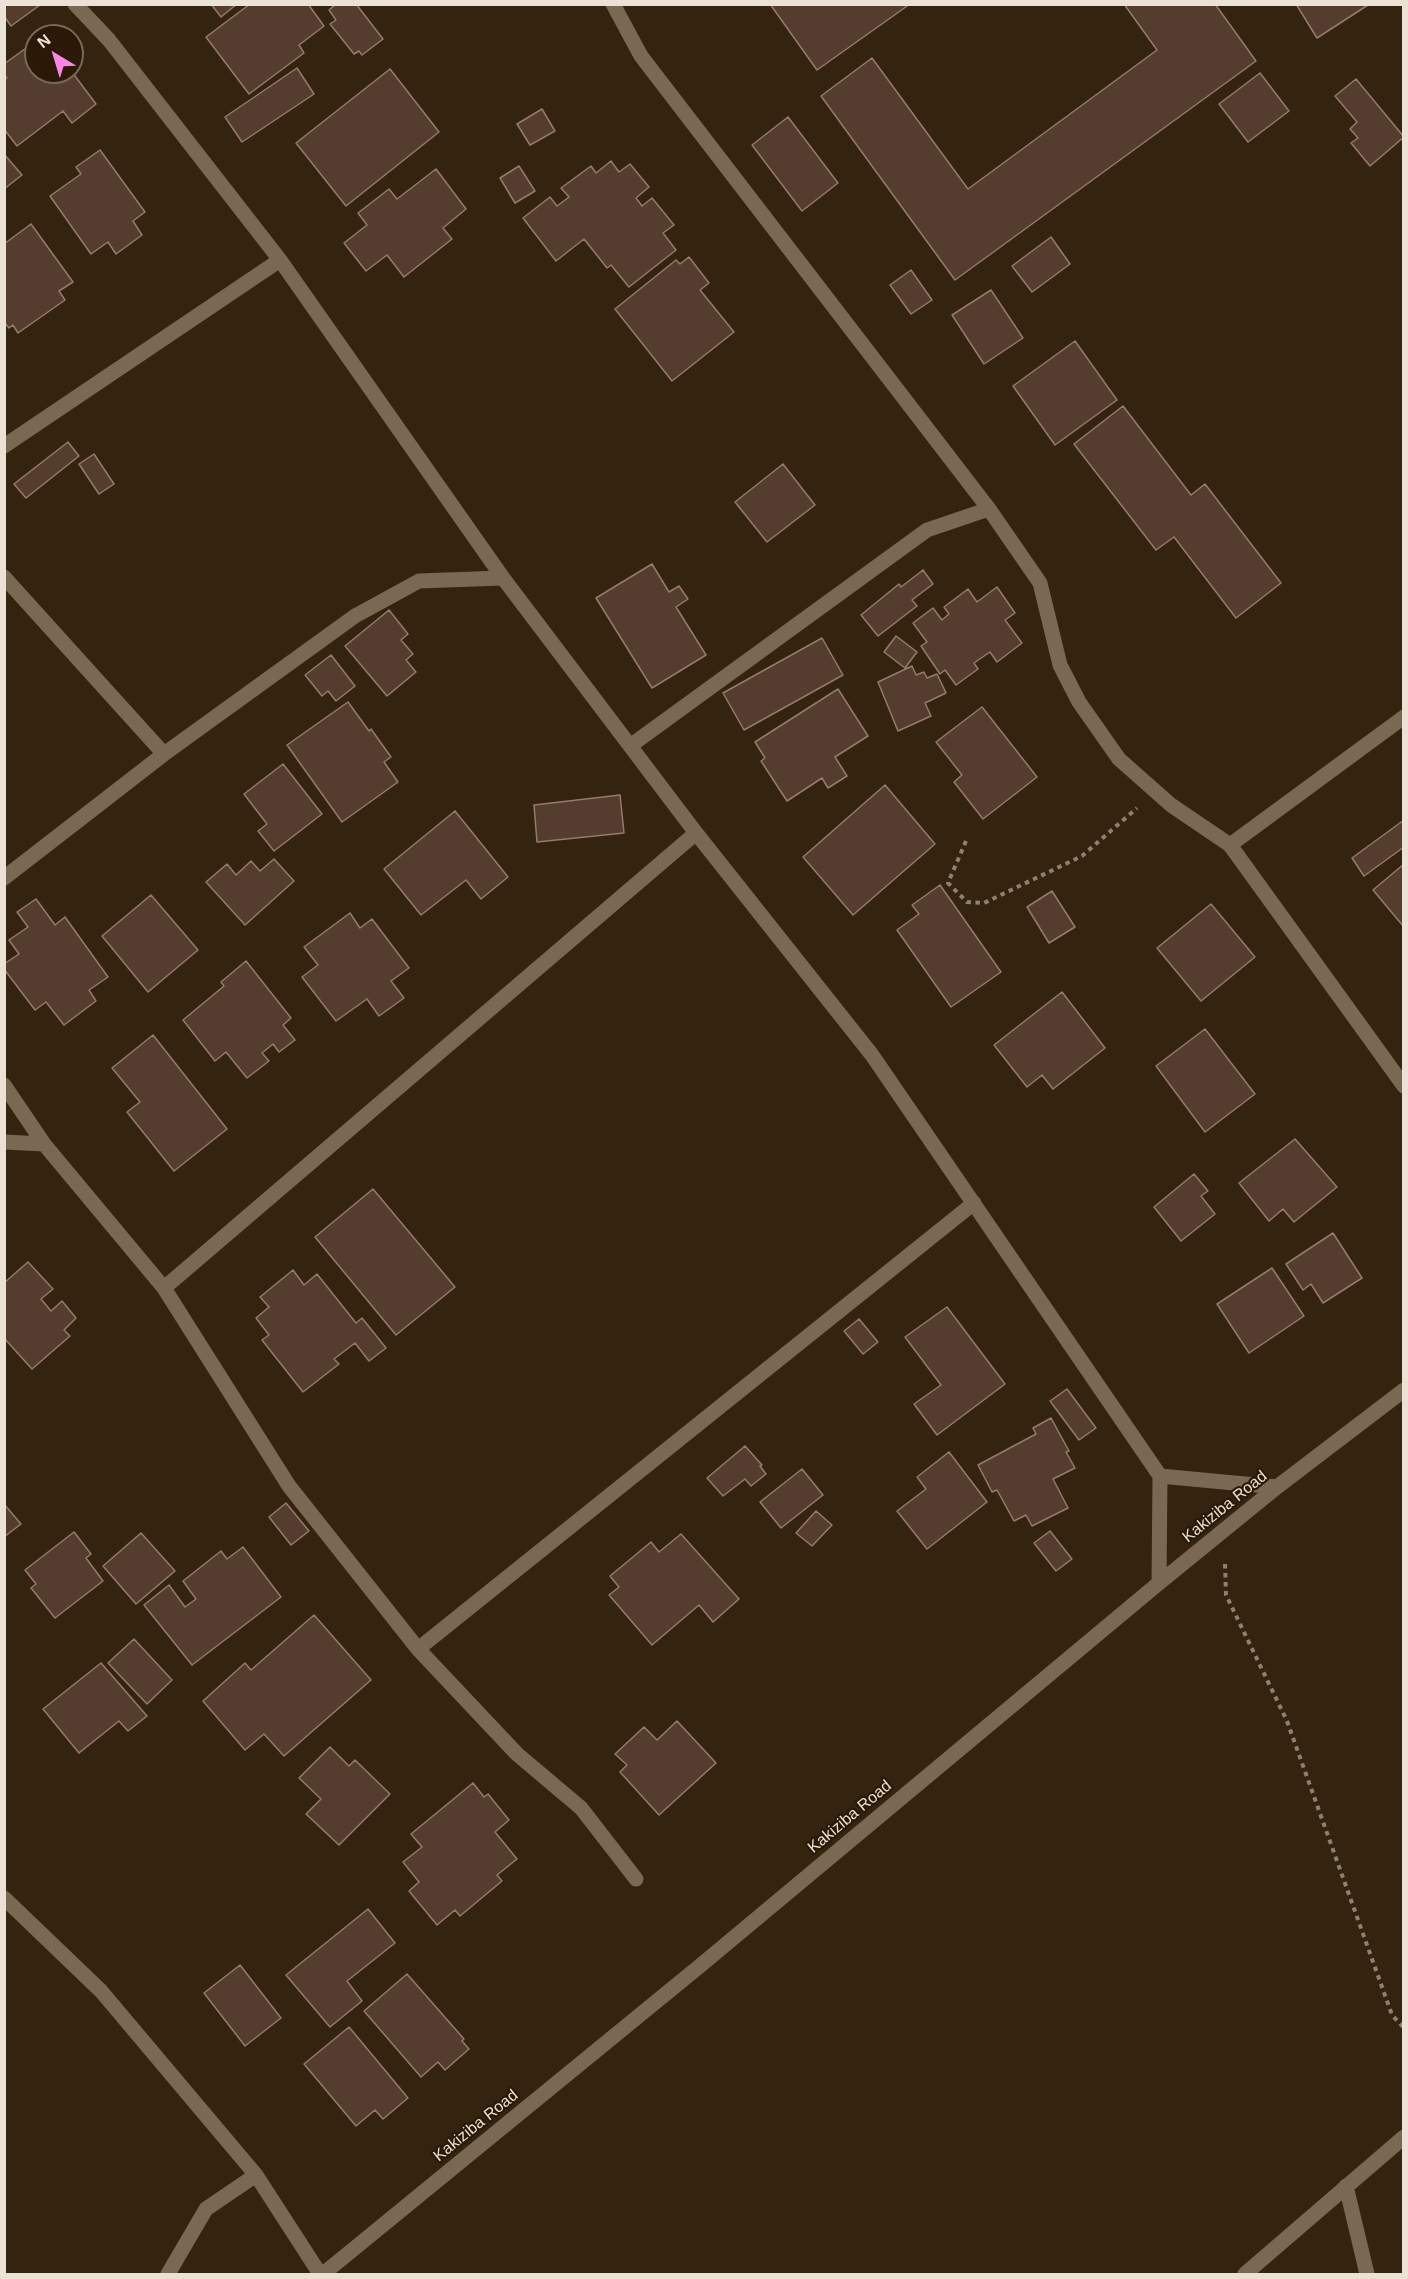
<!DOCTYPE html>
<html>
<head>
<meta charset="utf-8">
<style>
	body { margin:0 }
	#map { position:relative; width:1408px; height:2279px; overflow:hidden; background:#33230f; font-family:Helvetica,sans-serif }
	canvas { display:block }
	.frame { position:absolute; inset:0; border:6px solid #ece1d5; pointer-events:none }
	.north { position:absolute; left:24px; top:24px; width:60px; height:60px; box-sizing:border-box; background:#291906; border:2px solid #776959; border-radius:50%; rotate:322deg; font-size:16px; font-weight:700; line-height:24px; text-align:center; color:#ece1d5 }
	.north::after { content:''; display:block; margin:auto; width:21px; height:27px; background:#fc86e3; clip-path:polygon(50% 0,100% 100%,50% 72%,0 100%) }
</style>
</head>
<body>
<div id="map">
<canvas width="1408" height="2279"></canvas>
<div class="frame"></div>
<div class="north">N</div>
</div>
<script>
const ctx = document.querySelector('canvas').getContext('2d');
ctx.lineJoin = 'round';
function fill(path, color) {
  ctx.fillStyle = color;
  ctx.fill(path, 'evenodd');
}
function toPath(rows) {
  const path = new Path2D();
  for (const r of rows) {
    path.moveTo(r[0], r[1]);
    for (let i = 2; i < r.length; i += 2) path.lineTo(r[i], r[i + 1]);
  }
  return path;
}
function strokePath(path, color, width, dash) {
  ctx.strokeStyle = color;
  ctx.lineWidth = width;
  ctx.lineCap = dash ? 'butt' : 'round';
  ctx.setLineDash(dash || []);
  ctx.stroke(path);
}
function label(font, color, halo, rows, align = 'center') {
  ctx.font = font + ' Helvetica,sans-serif';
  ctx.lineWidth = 4.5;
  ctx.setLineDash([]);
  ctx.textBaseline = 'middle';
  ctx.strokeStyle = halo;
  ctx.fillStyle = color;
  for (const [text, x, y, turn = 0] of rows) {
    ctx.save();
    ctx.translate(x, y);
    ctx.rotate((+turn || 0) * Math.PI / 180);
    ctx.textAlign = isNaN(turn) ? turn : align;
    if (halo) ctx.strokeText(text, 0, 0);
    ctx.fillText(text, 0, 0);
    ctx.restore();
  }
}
const building = toPath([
	[4,4,40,4,40,5,11,26,4,16,4,4],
	[211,4,237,4,221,17,211,4],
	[250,4,308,4,324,26,299,45,304,53,249,94,206,37,250,4],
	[336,4,356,4,383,39,362,55,359,51,354,54,330,24,336,20,329,10,336,4],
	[770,4,910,4,817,70,770,4],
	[1124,4,1215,4,1256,61,955,280,821,96,872,58,968,189,1157,50,1124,4],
	[1296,4,1368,4,1368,5,1317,38,1296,4],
	[36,41,36,72,72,72,96,104,72,123,63,111,17,146,4,129,4,79,7,78,4,74,4,64,36,41],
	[297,68,314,94,242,142,225,117,297,68],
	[390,69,439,132,346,206,296,143,390,69],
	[1260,73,1289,111,1248,142,1219,104,1260,73],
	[1356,79,1404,137,1370,166,1351,143,1358,138,1350,129,1357,122,1335,96,1356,79],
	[542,109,555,131,530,145,517,124,542,109],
	[788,117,838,183,802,211,752,145,788,117],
	[100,150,145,212,133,221,142,235,116,254,108,242,91,254,50,196,81,174,76,167,100,150],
	[4,154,22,175,4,189,4,154],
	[611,161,619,172,630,164,649,187,636,198,642,206,652,198,674,225,663,233,676,250,629,287,611,265,607,268,584,239,556,261,523,218,550,197,557,206,569,197,561,188,591,166,596,173,611,161],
	[519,166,535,191,515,203,500,178,519,166],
	[436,169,466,209,443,228,452,239,404,277,387,255,366,271,344,243,367,225,358,213,389,189,397,199,436,169],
	[31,224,73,282,59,291,65,300,18,333,13,325,9,328,4,322,4,244,31,224],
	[1051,237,1070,264,1032,292,1012,266,1051,237],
	[689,257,709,283,700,290,734,332,672,381,615,309,676,260,680,264,689,257],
	[911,270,932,300,911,314,890,285,911,270],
	[991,290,1023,338,984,364,952,315,991,290],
	[1075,341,1117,400,1055,445,1013,386,1075,341],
	[1123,406,1191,495,1205,484,1281,583,1236,618,1174,537,1156,550,1074,444,1123,406],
	[68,442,79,456,26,498,14,484,68,442],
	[94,454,114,484,99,494,79,464,94,454],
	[783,464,815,505,767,542,735,502,783,464],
	[652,564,669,592,679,586,688,599,676,607,706,655,652,688,596,598,652,564],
	[923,570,933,584,912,600,917,606,878,636,861,615,899,584,901,587,923,570],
	[997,587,1015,613,1005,620,1022,643,997,662,990,652,974,663,978,669,956,685,945,670,940,674,921,646,927,642,913,623,933,608,942,620,949,614,944,607,968,589,977,602,997,587],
	[389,610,408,634,401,640,413,654,406,660,416,672,387,696,345,646,389,610],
	[896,636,917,652,905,668,884,652,896,636],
	[822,638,843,675,744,730,723,693,822,638],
	[331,655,355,686,336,701,328,691,322,696,305,675,331,655],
	[912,666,916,675,924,672,927,678,937,674,946,693,925,703,931,716,898,731,878,682,912,666],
	[838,689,868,736,835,757,847,776,828,788,822,778,787,801,761,761,765,758,755,742,838,689],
	[348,702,369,731,371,729,391,757,384,762,398,782,342,822,287,745,348,702],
	[982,707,1037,777,983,819,954,782,962,775,936,742,982,707],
	[283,764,322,814,274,851,258,831,267,824,244,794,283,764],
	[885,785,935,844,853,915,803,857,885,785],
	[620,795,624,833,537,842,534,805,620,795],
	[455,811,508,877,481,899,466,880,421,915,384,869,455,811],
	[1404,820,1404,847,1364,876,1352,858,1404,820],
	[274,859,294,881,245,925,206,882,227,864,236,875,251,861,260,871,274,859],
	[1404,864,1404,927,1373,890,1404,864],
	[940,885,1001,972,951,1007,897,930,919,914,912,905,940,885],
	[1052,891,1075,927,1049,943,1027,907,1052,891],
	[151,895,198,950,148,992,102,936,151,895],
	[36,899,55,925,65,917,108,977,89,990,96,1001,64,1025,46,1002,35,1010,4,969,4,964,19,954,9,940,28,927,17,912,36,899],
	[1211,904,1255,957,1201,1001,1157,948,1211,904],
	[350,913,360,928,372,919,409,968,391,981,404,998,379,1016,367,999,336,1021,302,977,318,965,304,947,350,913],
	[246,961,291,1018,283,1025,295,1040,279,1052,273,1044,262,1053,269,1061,247,1078,226,1052,215,1061,183,1020,224,986,221,982,246,961],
	[1062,992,1105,1048,1053,1089,1042,1075,1027,1087,994,1045,1062,992],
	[1205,1029,1255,1094,1205,1132,1156,1066,1205,1029],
	[153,1035,227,1129,174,1171,127,1112,140,1102,112,1068,153,1035],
	[1295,1139,1337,1187,1294,1222,1283,1209,1269,1221,1239,1183,1295,1139],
	[1194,1174,1208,1191,1201,1196,1215,1214,1181,1241,1154,1207,1194,1174],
	[373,1189,455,1287,396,1335,315,1237,373,1189],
	[1333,1233,1362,1278,1323,1303,1311,1284,1303,1290,1286,1264,1333,1233],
	[28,1262,53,1289,41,1299,51,1311,62,1301,76,1318,64,1330,70,1336,32,1369,4,1338,4,1283,28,1262],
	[1272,1268,1304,1316,1249,1353,1217,1304,1272,1268],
	[293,1270,304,1285,317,1274,356,1323,362,1318,386,1348,369,1361,355,1343,334,1359,339,1364,303,1392,262,1340,269,1335,256,1318,269,1307,260,1297,293,1270],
	[947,1307,1005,1384,937,1435,914,1404,941,1385,905,1337,947,1307],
	[859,1319,878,1342,863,1354,844,1331,859,1319],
	[1067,1389,1096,1428,1079,1440,1050,1401,1067,1389],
	[1051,1418,1069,1451,1066,1452,1075,1468,1053,1479,1068,1508,1032,1526,1026,1515,1014,1521,997,1490,992,1492,978,1465,1036,1434,1033,1428,1051,1418],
	[745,1446,762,1465,760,1466,766,1474,751,1486,745,1479,723,1496,707,1478,745,1446],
	[949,1452,987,1502,927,1549,897,1511,926,1489,917,1477,949,1452],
	[802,1469,823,1495,781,1528,760,1502,802,1469],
	[286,1503,309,1531,291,1545,269,1517,286,1503],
	[4,1504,21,1524,4,1537,4,1504],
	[816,1511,832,1525,812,1546,796,1533,816,1511],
	[1050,1531,1072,1559,1056,1571,1034,1543,1050,1531],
	[74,1532,91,1554,86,1558,103,1581,55,1618,31,1588,36,1584,25,1570,74,1532],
	[141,1533,175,1571,136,1604,103,1566,141,1533],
	[681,1534,739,1599,713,1622,699,1605,652,1645,609,1595,619,1587,610,1576,651,1542,659,1552,681,1534],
	[243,1547,281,1597,192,1665,144,1605,169,1585,185,1607,196,1599,183,1581,221,1551,227,1559,243,1547],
	[314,1615,371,1680,284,1756,264,1734,245,1750,203,1701,245,1663,251,1670,314,1615],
	[134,1639,172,1680,147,1704,108,1663,134,1639],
	[101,1663,147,1716,128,1731,119,1721,79,1753,43,1709,101,1663],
	[677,1721,716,1763,659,1815,620,1772,627,1765,615,1754,644,1727,657,1740,677,1721],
	[330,1747,349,1766,355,1760,390,1794,339,1845,306,1814,321,1799,299,1778,330,1747],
	[473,1783,484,1797,488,1794,509,1820,495,1832,517,1859,497,1875,502,1881,460,1916,455,1910,437,1925,409,1891,419,1882,403,1862,422,1847,411,1834,473,1783],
	[368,1909,395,1943,347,1981,362,2001,330,2027,286,1975,368,1909],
	[240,1965,281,2018,245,2046,204,1993,240,1965],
	[407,1974,464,2039,462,2041,469,2049,445,2070,438,2062,421,2077,364,2011,407,1974],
	[349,2027,408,2098,383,2119,375,2110,356,2126,304,2064,349,2027]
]);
fill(building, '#543c2e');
strokePath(building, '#967b6c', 1.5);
strokePath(toPath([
	[966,841,948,883,967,902,984,903,1082,856,1137,808],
	[1225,1564,1226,1595,1287,1721,1392,2015,1404,2028]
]), '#8f8171', 4, [4.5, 4.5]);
strokePath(toPath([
	[75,4,109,40,280,260,503,578,696,833,872,1055,1160,1476,1159,1583],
	[613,4,641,56,989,509,1040,583,1060,665,1079,702,1119,759,1171,805,1230,845,1404,1086],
	[4,446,280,260],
	[4,577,164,754],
	[630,746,927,530,989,509],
	[1230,845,1404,717],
	[4,878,164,754,355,616,419,581,503,578],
	[4,1085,44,1144,164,1288,289,1486,418,1649,517,1754,581,1808,636,1879],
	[4,1142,44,1144],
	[164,1288,696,833],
	[1160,1476,1277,1487],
	[418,1649,974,1203],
	[4,1898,101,1991,256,2175,320,2274],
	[1346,2186,1367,2274],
	[168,2274,206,2209,256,2175],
	[323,2274,701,1965,1159,1583,1277,1487,1404,1390],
	[1245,2274,1404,2137]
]), '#7b6852', 15);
label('16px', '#ece1d5', '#291906', [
	["Kakiziba Road",1225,1507,-39],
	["Kakiziba Road",850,1817,-40],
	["Kakiziba Road",476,2126,-39]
]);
</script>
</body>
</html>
